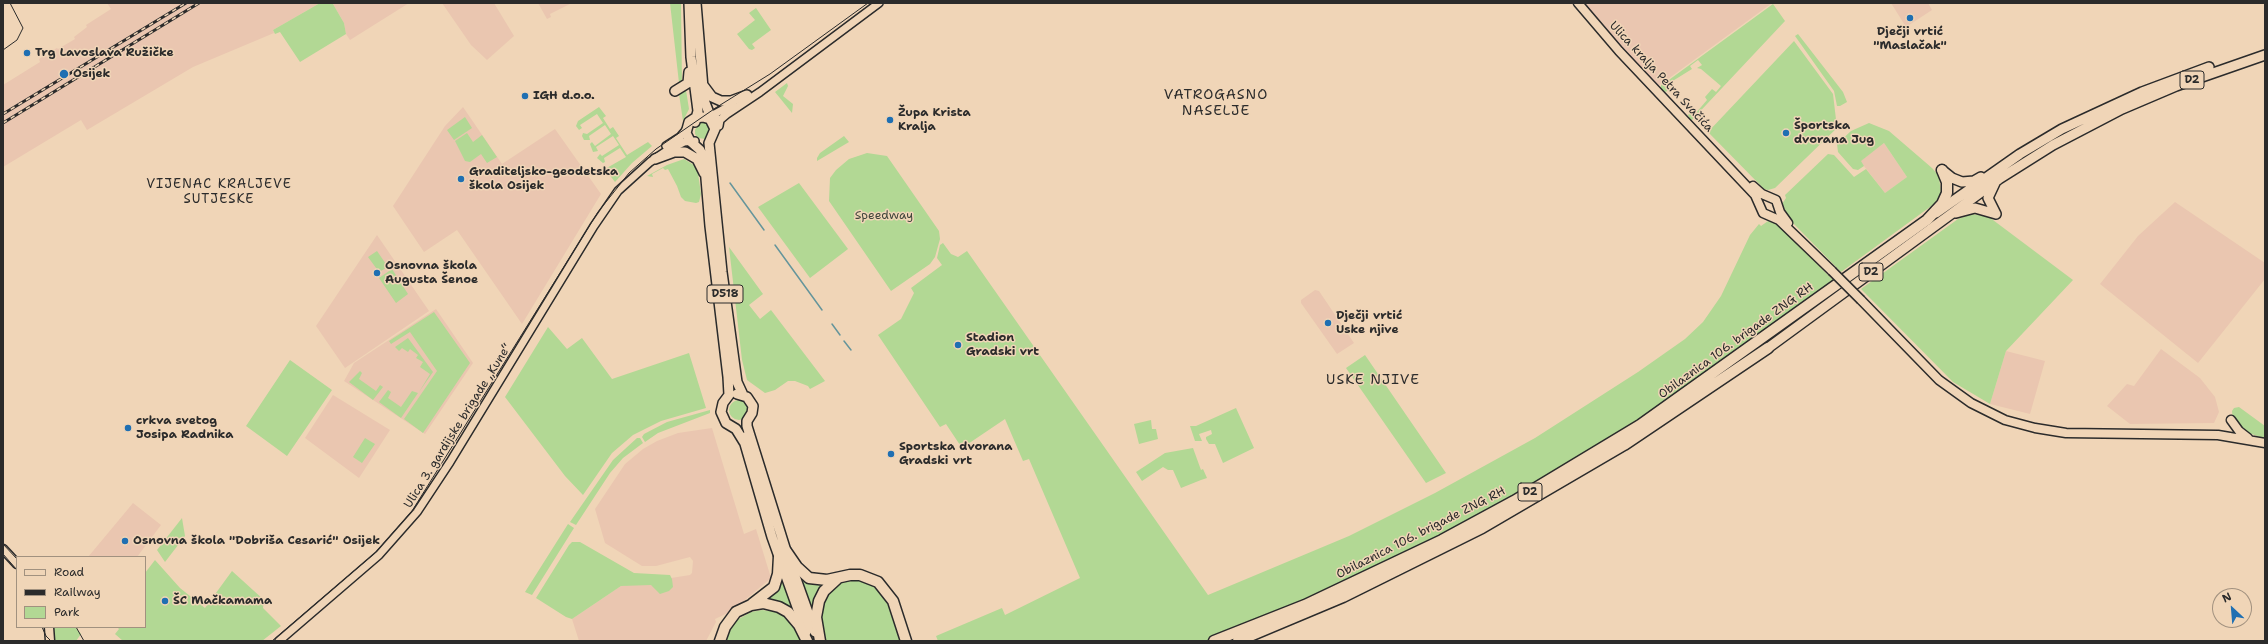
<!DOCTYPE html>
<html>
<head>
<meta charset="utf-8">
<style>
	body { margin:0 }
	#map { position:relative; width:2268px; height:644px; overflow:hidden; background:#f0d5b7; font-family:"Shantell Sans",sans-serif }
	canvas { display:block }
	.frame { position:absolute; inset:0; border:4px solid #2b2b2b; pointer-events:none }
	.legend { position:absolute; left:16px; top:556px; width:130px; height:72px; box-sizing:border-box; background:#f0d5b7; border:1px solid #a1917f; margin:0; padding:5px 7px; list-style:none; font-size:12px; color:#2b2b2b }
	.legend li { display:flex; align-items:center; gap:8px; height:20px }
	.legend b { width:20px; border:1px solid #a1917f }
	.north { position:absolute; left:2212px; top:588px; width:40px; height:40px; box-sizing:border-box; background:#f0d5b7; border:1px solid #a1917f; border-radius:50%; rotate:334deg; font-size:11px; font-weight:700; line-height:16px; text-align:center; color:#2b2b2b }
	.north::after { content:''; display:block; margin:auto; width:14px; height:18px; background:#1f6fb2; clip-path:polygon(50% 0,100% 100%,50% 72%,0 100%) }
</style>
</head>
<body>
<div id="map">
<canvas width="2268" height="644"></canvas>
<div class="frame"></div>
<ul class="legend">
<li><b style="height:5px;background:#f0d5b7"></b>Road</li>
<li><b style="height:5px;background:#2b2b2b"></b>Railway</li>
<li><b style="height:11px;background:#b2d894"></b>Park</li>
</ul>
<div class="north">N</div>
</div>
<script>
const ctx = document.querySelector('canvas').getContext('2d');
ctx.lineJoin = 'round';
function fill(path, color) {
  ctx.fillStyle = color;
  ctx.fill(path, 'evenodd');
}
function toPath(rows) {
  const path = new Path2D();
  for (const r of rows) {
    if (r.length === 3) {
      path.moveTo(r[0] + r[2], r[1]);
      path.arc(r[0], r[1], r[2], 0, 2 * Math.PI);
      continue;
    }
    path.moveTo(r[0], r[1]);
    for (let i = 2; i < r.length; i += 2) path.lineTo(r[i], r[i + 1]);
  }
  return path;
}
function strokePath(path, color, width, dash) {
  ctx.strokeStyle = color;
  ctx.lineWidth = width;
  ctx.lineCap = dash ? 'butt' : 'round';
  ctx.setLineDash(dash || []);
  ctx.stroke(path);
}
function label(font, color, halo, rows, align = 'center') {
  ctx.font = font + ' "Shantell Sans",sans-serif';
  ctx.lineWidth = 3;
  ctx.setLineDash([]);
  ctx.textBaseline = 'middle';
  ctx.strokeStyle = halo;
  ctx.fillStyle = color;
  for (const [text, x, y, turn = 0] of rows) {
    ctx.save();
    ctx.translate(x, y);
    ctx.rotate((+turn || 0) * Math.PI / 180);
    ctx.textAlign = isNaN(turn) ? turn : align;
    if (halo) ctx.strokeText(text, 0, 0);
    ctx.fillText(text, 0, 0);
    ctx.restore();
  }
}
fill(toPath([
	[107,3,320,3,273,30,274,33,193,67,87,130,81,120,3,167,3,85,40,62,39,59,45,55,47,57,51,54,49,52,57,48,58,49,75,39,74,37,87,27,86,25,111,9],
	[334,3,409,3,350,40,346,34,344,23,333,4],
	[442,3,494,3,514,36,487,60,471,45],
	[538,3,572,3,550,14,551,17,547,19],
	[1581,3,1772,3,1657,87],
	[1891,3,1928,3,1932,10,1906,27],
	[463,107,502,164,555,129,601,194,522,324,457,230,424,252,393,206,445,126],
	[1884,143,1907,177,1885,193,1860,161],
	[2175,202,2265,263,2265,279,2198,363,2100,284,2138,236],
	[377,235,429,311,345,368,316,326],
	[1315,290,1319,291,1354,343,1337,354,1301,303,1301,300],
	[436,309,473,363,425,434,344,381,354,363],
	[2161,349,2200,378,2215,397,2219,412,2214,423,2130,424,2107,406,2127,384,2134,386],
	[2006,351,2045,361,2030,414,1990,404],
	[333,395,390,430,359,478,305,438],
	[712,428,744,534,756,529,771,578,732,611,715,619,716,622,706,641,579,641,572,619,621,586,690,575,692,573,693,561,690,557,656,566,642,566,605,543,595,509,625,464,643,449,657,441,678,433],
	[133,503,161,525,137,557,88,557]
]), '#eac6b0');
fill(toPath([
	[320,3,334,3,333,4,344,23,346,34,300,62,280,32,275,34,273,30],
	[670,3,681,3,682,84,679,83],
	[1773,4,1785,21,1691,121,1688,115,1692,111,1695,114,1707,100,1705,97,1712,89,1716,92,1721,86,1701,69,1697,68,1702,65,1698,60,1690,66,1692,69,1671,82,1672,84,1666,92,1661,90,1661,84,1662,85],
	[756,8,771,30,752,44,755,48,752,50,749,49,737,34,755,20,749,13],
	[1798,34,1843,92,1847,102,1840,106,1837,106,1834,91,1795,36],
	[1794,41,1833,94,1837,128,1775,188,1768,190,1764,189,1708,132],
	[787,83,788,86,783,96,793,104,792,113,775,92],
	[686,90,689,109,683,121,679,94],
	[599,107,606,116,603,118,610,129,613,127,619,136,616,138,627,155,648,142,652,146,632,163,615,182,605,169,626,157,620,148,604,158,605,162,603,163,597,158,600,154,602,156,619,145,613,136,596,147,598,151,593,152,590,144,592,142,595,146,611,134,605,125,589,136,590,140,584,140,582,136,583,133,587,134,603,123,597,114,580,125,582,128,579,130,576,126,578,121],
	[465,117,472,128,454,140,447,130],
	[701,121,709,124,711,129,706,139,698,138,695,134,695,130],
	[1869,123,1889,131,1932,168,1939,176,1941,194,1934,204,1841,272,1792,222,1783,209,1782,204,1786,198,1785,195,1828,154,1834,155,1854,177,1866,169,1885,193,1907,177,1884,143,1861,161,1864,166,1858,170,1853,169,1838,152,1837,144,1851,131],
	[467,133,473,142,482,135,497,157,487,163,481,154,470,162,465,161,455,141],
	[844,136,849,142,817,161,817,158,820,153],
	[867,153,887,156,939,231,940,239,935,257,930,264,891,291,829,201,830,178,836,170,849,159],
	[684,159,694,165,698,173,701,194,699,202,696,203,685,201,681,197,677,186,668,169,665,170,663,168,652,174,653,177,647,176,667,165],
	[799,183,848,249,810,278,758,207],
	[1972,214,1989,217,2073,280,2006,351,1990,404,1953,382,1861,289,1958,219],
	[1768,221,1777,224,1834,281,1679,395,1564,469,1379,568,1208,641,938,641,936,636,1002,608,1005,615,1080,578,1029,459,1023,461,1005,419,962,448,946,424,940,427,878,335,901,319,914,293,911,288,942,265,937,258,940,245,943,243,951,254,958,257,967,251,1208,595,1349,536,1435,493,1535,438,1638,372,1685,339,1703,322,1721,296,1750,235,1759,224,1761,226],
	[729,247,763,294,749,305,760,319,771,310,825,381,810,389,808,386,795,381,788,381,775,390,765,393,747,380,742,360],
	[377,251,388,267,379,272,368,257],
	[392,269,408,294,396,303,379,278],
	[434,312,470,363,423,433,404,419,437,371,410,332,391,344,389,341],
	[548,327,567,349,582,338,612,379,689,353,706,408,661,421,633,435,612,453,583,495,565,476,505,397],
	[408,338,433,372,419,392,430,374,420,367,423,362,416,358,418,355,410,349,408,352,402,348,399,351,395,347],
	[1365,355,1446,473,1426,483,1346,368],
	[290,360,332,390,287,456,246,426],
	[360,371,362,373,359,379,376,391,380,385,383,387,373,400,349,382],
	[388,390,391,392,388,398,401,407,412,391,418,393,401,418,379,402],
	[739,410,10],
	[2239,407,2265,426,2265,439,2244,431,2233,420,2232,411,2234,408],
	[1236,408,1254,448,1223,463,1215,444,1209,444,1206,439,1206,437,1212,434,1211,430,1199,434,1202,441,1195,441,1190,426,1196,426],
	[710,410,710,413,658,433,645,442,642,437,644,434,667,422],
	[1151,420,1152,429,1156,429,1158,439,1139,444,1134,424],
	[365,438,375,444,362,463,353,457],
	[637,438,640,438,643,443,623,458,610,473,576,525,570,522,613,460],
	[1193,448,1201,470,1203,469,1207,478,1201,480,1181,488,1173,470,1168,470,1163,467,1142,481,1136,472,1165,453],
	[182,518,185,536,165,562,157,550],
	[568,524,574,528,532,595,525,592],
	[572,542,580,542,634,573,670,575,672,579,673,587,669,591,660,594,651,585,621,586,572,619,566,617,536,598,569,545],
	[155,560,180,588,205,608,232,571,264,600,263,608,281,626,262,641,123,641,115,634,119,629,117,627,145,627,145,573],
	[797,570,829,581,814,618],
	[780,573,798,617,767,600,766,597],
	[858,580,872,583,886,597,904,641,825,641,820,613,824,598,840,583],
	[762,610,777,612,791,620,804,641,725,641,732,624,737,620,751,612],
	[52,627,75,627,81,634,76,641,53,641]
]), '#b2d894');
strokePath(toPath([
	[730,183,764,230],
	[775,245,822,310],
	[832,324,840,335],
	[844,341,851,350]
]), '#65959b', 1.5);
const tertiary = toPath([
	[709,117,733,104],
	[719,126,720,120,727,114,760,92,879,3],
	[666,146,680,137,686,130],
	[279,641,379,555,417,512,450,462,594,226,618,191,650,162,668,150,684,142,695,141]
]);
const secondary = toPath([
	[1578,3,1619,51,1755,195,1763,213,1779,220,1832,271],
	[1753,186,1762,194,1776,200,1780,212,1788,223],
	[1861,300,1939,380,1971,403,2005,420,2035,428,2066,433,2218,435,2265,443],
	[2231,420,2239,431,2248,438],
	[3,549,17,564],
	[49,627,50,641]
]);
const primary = toPath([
	[689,3,691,57,698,111,695,122],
	[696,3,704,100,709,113,716,119],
	[703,85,712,97,721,101,731,101,747,95],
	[675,91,688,83,689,72],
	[704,155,710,226,728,377,729,395,723,403,721,412,726,423,736,429,744,442],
	[655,159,674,152,685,152,697,159,704,173],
	[704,159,700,150,690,141,686,133,689,122,695,118,703,117,710,119,715,129,709,143,722,272,737,382,743,395],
	[1942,170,1952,178,1962,182,1974,181,1981,177],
	[1995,183,1988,198,1996,214],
	[1936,213,2020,154,2062,129,2142,92,2209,67],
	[1956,213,1975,208,1996,214],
	[1768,348,1999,179,2053,145,2122,109,2176,86,2265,55],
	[737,394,747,397,753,406,752,413,747,421,747,426,786,551,815,632],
	[743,437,772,537,806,632]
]);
const trunk = toPath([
	[786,551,797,567,809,578,827,580,850,575,860,575,878,582,893,601,906,641],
	[752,604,774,587,778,574,779,556],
	[720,641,725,627,736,612,751,605,763,603,779,607,788,612,799,625,807,641],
	[820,641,816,617,819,601,824,591,837,579],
	[1214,641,1305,605,1442,540,1514,501,1640,425,1927,220,1942,204,1947,193,1947,182,1942,170],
	[1238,641,1343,597,1482,528,1624,445,1768,348]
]);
strokePath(tertiary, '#2b2b2b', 10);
strokePath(secondary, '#2b2b2b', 11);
strokePath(primary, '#2b2b2b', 12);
strokePath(trunk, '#2b2b2b', 13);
strokePath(tertiary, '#f0d5b7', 7);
strokePath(secondary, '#f0d5b7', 8);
strokePath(primary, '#f0d5b7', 9);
strokePath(trunk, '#f0d5b7', 10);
strokePath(toPath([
	[3,50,17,40,23,28,10,3],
	[3,544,17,559],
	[3,554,17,570],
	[42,627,46,636,51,641],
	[76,627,84,641],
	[272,641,375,553,412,511,598,212,629,173,656,149,717,107,770,74,868,3]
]), '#2b2b2b', 1);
const rail = toPath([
	[3,114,186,3],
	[3,123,199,3]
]);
strokePath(rail, '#2b2b2b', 3);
strokePath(rail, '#f0d5b7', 1.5, [4.5]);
const secondaryBridge = toPath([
	[1832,271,1861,300]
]);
strokePath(secondaryBridge, '#2b2b2b', 11, []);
strokePath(secondaryBridge, '#f0d5b7', 8);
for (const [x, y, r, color] of [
	[1910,18,4,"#1f6fb2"],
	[27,53,4,"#1f6fb2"],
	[64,74,5,"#1f6fb2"],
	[525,96,4,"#1f6fb2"],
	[890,120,4,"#1f6fb2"],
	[1786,133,4,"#1f6fb2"],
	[461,179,4,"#1f6fb2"],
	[377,273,4,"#1f6fb2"],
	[1328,323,4,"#1f6fb2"],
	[958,345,4,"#1f6fb2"],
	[128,428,4,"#1f6fb2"],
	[891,454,4,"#1f6fb2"],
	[125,541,4,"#1f6fb2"],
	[165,601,4,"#1f6fb2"]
]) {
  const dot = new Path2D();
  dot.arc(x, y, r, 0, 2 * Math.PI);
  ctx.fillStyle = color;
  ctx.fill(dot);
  strokePath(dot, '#f0d5b7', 1.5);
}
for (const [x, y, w] of [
	[2192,80,24],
	[1871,272,24],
	[725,294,36],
	[1530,492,24]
]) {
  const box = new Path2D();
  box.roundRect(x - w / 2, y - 9, w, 18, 3);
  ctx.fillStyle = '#f0d5b7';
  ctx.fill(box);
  strokePath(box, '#2b2b2b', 1);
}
label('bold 11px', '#2b2b2b', null, [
	["D2",2192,80],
	["D2",1871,272],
	["D518",725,294],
	["D2",1530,492]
]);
label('bold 12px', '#2b2b2b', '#f0d5b7', [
	["Dječji vrtić",1910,32,"center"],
	["\"Maslačak\"",1910,46,"center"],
	["Trg Lavoslava Ružičke",35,53],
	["Osijek",73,74],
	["IGH d.o.o.",533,96],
	["Župa Krista",898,113],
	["Kralja",898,127],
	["Športska",1794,126],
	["dvorana Jug",1794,140],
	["Graditeljsko-geodetska",469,172],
	["škola Osijek",469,186],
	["Osnovna škola",385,266],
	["Augusta Šenoe",385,280],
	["Dječji vrtić",1336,316],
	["Uske njive",1336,330],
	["Stadion",966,338],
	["Gradski vrt",966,352],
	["crkva svetog",136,421],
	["Josipa Radnika",136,435],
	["Sportska dvorana",899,447],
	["Gradski vrt",899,461],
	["Osnovna škola \"Dobriša Cesarić\" Osijek",133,541],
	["ŠC Mačkamama",173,601]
], 'left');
label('12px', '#2b2b2b', '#f0d5b7', [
	["Ulica kralja Petra Svačića",1661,77,47],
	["Obilaznica 106. brigade ZNG RH",1736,341,-36],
	["Ulica 3. gardijske brigade „Kune“",458,426,-58],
	["Obilaznica 106. brigade ZNG RH",1421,533,-27]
]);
label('12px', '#3f453b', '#f0d5b7', [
	["Speedway",884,216]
]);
ctx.letterSpacing = '1px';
label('13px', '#2b2b2b', '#f0d5b7', [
	["VIJENAC KRALJEVE",219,185],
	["SUTJESKE",219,200]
]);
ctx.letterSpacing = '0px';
ctx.letterSpacing = '1px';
label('14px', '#2b2b2b', '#f0d5b7', [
	["VATROGASNO",1216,95],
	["NASELJE",1216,111],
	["USKE NJIVE",1373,380]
]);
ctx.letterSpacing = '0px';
</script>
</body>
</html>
